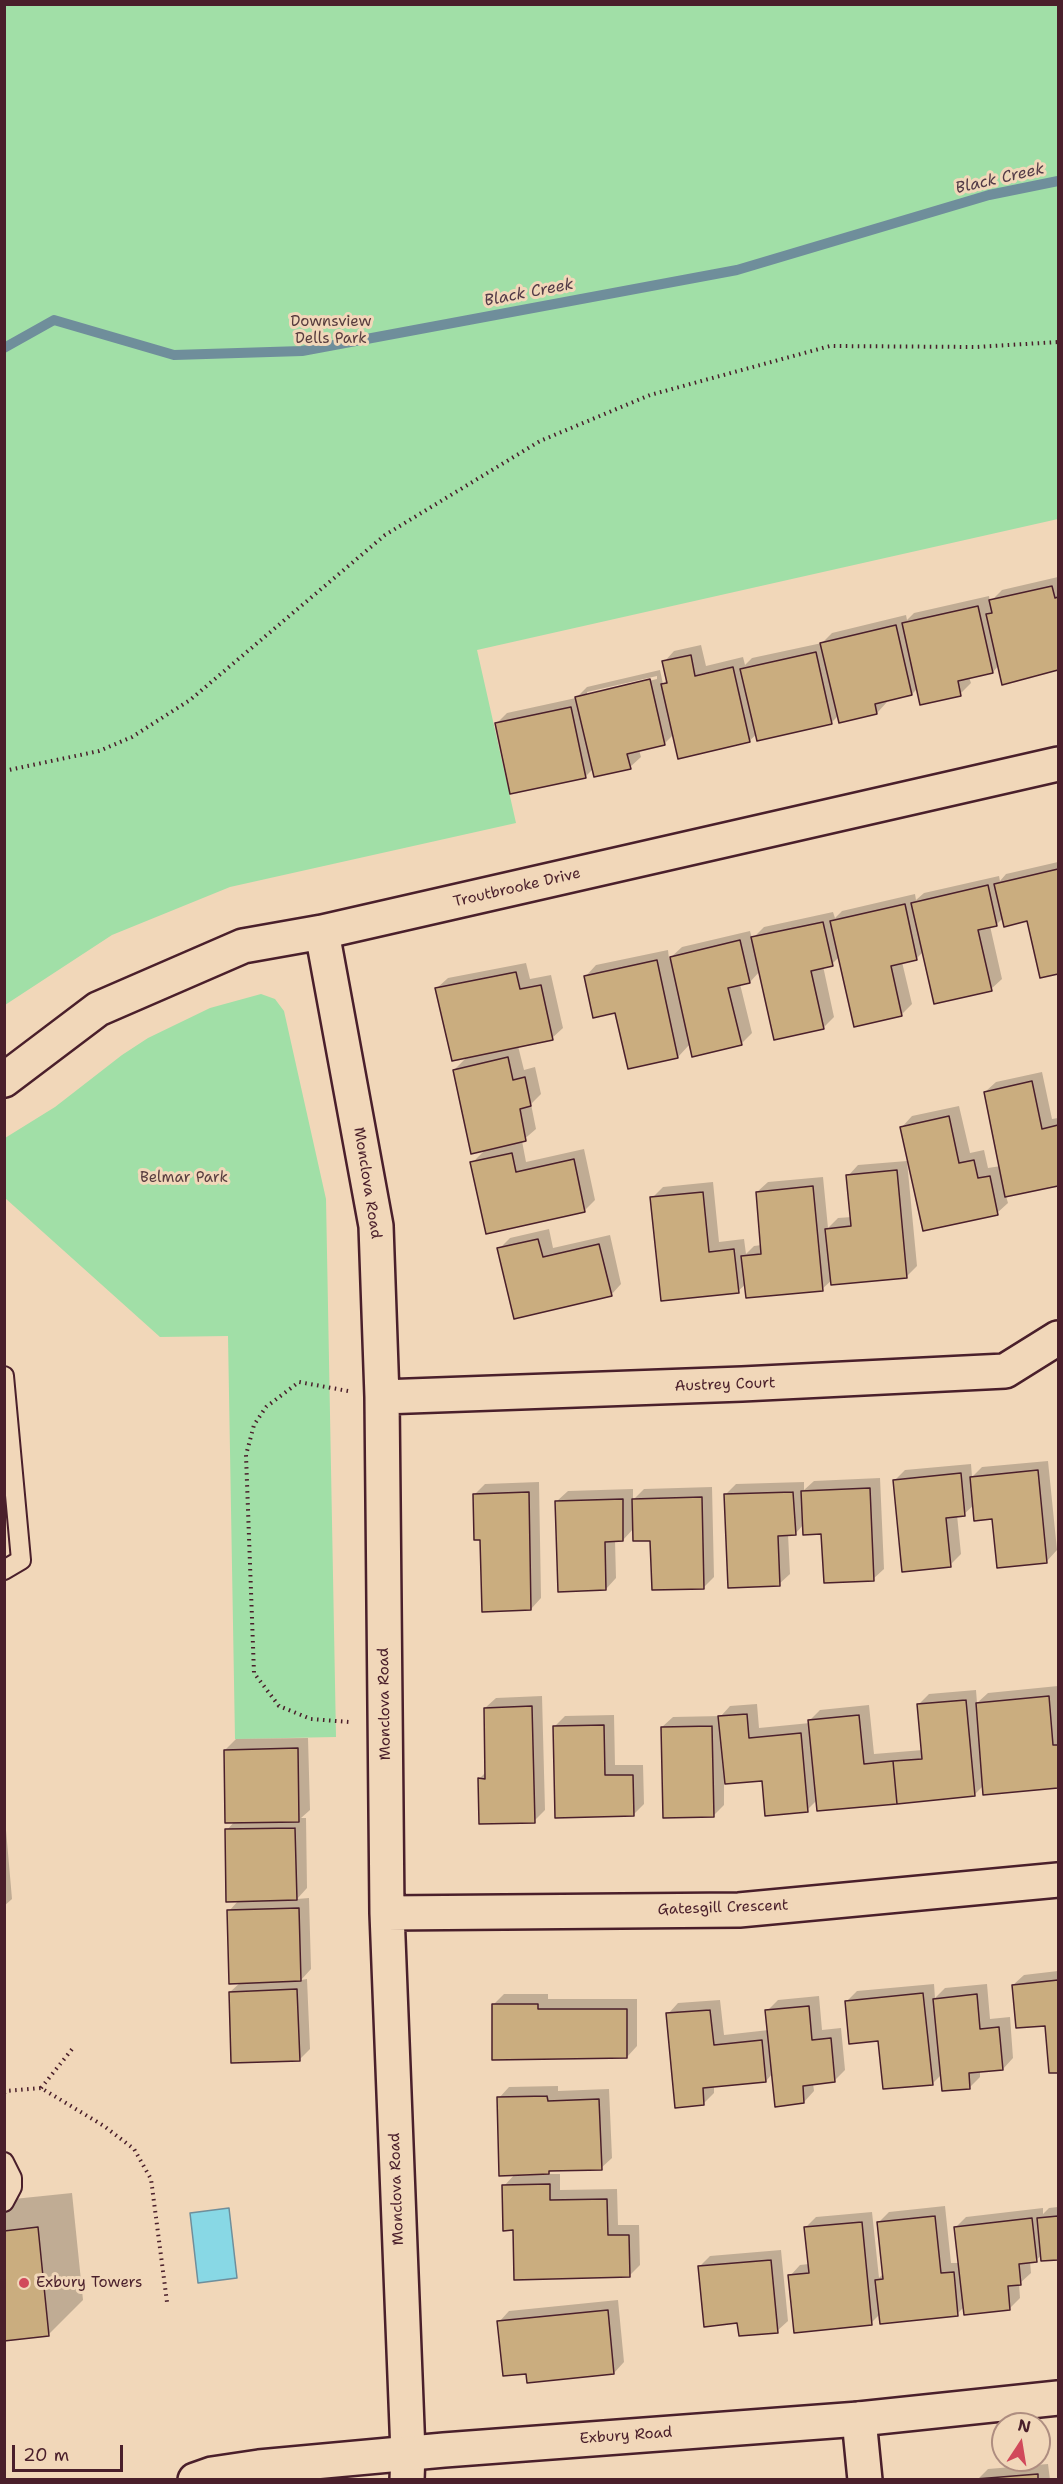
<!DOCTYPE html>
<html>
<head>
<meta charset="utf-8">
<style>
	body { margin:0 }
	#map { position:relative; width:1063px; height:2484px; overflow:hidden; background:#f1d7b9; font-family:"Shantell Sans",sans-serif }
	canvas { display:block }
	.frame { position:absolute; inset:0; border:6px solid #4a1f2b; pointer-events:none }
	.north { position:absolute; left:991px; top:2412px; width:60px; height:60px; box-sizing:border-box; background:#f1d7b9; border:2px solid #ae8d80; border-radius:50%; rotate:12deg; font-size:16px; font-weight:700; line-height:24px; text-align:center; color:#4a1f2b }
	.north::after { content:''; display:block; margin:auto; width:21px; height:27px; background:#d1495b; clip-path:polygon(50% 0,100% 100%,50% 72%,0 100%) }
	.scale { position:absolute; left:12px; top:2445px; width:111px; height:27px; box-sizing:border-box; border:3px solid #4a1f2b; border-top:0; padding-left:8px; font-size:18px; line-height:21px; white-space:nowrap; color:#4a1f2b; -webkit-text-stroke:4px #f1d7b9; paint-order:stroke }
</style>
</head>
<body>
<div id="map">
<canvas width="1063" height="2484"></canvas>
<div class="frame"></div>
<div class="north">N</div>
<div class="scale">20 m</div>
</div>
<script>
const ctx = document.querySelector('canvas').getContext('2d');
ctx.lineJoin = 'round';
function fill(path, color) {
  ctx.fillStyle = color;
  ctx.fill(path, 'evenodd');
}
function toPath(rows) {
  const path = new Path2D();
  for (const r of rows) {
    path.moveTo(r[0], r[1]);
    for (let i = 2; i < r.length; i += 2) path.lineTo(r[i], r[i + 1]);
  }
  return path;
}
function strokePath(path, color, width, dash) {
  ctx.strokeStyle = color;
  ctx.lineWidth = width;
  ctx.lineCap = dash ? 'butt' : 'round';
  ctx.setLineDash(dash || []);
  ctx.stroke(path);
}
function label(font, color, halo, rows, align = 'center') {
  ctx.font = font + ' "Shantell Sans",sans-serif';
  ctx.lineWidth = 6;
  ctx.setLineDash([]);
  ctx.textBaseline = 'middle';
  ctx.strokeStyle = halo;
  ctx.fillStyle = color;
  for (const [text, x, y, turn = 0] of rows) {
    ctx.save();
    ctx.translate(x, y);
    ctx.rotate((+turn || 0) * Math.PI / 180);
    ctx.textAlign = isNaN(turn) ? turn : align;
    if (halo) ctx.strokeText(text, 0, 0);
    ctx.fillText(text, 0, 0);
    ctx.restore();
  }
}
fill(toPath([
	[5,4,1058,5,1058,519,477,650,516,823,230,887,112,935,5,1005],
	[261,994,275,999,284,1011,326,1199,336,1737,235,1739,228,1336,160,1337,5,1198,5,1138,55,1107,122,1055,148,1038,210,1008]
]), '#a1dfa7');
const water = toPath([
	[229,2208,237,2278,198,2283,190,2213,229,2208]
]);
fill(water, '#88d8e5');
strokePath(water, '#6f8e9b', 1.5);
fill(toPath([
	[1058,577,1058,669,1003,683,999,665,993,672,969,677,971,683,960,694,918,688,912,694,887,700,887,702,877,713,839,715,831,723,757,734,749,741,674,734,664,744,639,750,641,757,630,767,593,769,585,777,497,723,507,713,576,698,587,687,660,670,663,684,668,679,664,662,674,651,701,645,706,666,743,657,745,665,752,658,822,643,832,633,906,615,907,620,914,613,989,596,990,602,1002,590],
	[657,676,657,679,587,696,587,692],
	[1058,862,1058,972,1041,976,1028,919,1003,918,997,924,990,926,1002,979,991,989,924,951,916,959,902,962,912,1004,901,1015,839,957,832,964,823,966,834,1017,823,1028,760,971,750,982,740,984,752,1033,741,1044,690,1044,678,1057,617,1011,586,976,596,965,668,950,669,959,682,947,750,931,752,939,764,927,833,912,835,918,842,911,915,894,916,900,924,893,999,876,1000,881,1006,874],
	[526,963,530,979,551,975,563,1028,552,1038,518,1046,524,1070,535,1067,541,1094,531,1104,536,1129,522,1141,526,1162,584,1149,595,1200,584,1211,472,1163,486,1149,454,1070,468,1056,437,988,448,978],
	[1042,1072,1052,1119,1058,1118,1058,1184,1006,1196,1008,1203,997,1213,902,1127,912,1116,959,1106,970,1153,984,1150,988,1168,1001,1166,985,1092,996,1082],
	[907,1161,917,1266,906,1277,832,1280,822,1289,746,1284,738,1291,652,1198,663,1187,713,1182,719,1242,744,1239,746,1254,754,1246,762,1245,757,1192,768,1182,823,1177,828,1228,838,1218,852,1217,848,1176,858,1165],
	[549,1229,553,1248,610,1235,621,1284,611,1295,499,1249,510,1238],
	[4,1423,11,1498,4,1504],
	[1048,1461,1057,1550,1047,1561,994,1517,974,1505,964,1514,957,1515,961,1554,950,1565,894,1481,905,1470,971,1464,972,1477,982,1467],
	[880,1478,884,1569,873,1579,823,1532,804,1524,795,1534,788,1534,790,1574,779,1584,725,1495,736,1484,804,1482,804,1490,814,1481],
	[539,1482,541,1598,531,1609,482,1539,474,1495,485,1484],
	[712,1487,714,1577,703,1588,652,1539,634,1528,623,1540,615,1540,616,1578,606,1589,557,1501,568,1491,633,1489,633,1500,644,1489],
	[1058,1686,1058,1786,985,1793,984,1785,974,1795,817,1800,807,1810,763,1779,724,1783,724,1805,714,1815,662,1727,673,1717,721,1716,730,1706,757,1704,759,1728,810,1723,810,1720,820,1710,869,1705,874,1754,923,1750,918,1705,929,1694,976,1690,977,1703,988,1693],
	[542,1696,545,1810,534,1821,479,1779,486,1772,485,1708,496,1698],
	[614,1715,615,1765,643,1765,644,1804,633,1815,555,1726,565,1716],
	[308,1738,310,1810,301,1818,306,1818,307,1888,297,1899,309,1898,311,1969,301,1980,307,1979,310,2049,299,2060,230,1992,241,1982,229,1911,239,1900,227,1830,235,1821,225,1750,236,1739],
	[4,1807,12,1899,4,1906],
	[1058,1971,1058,2071,1050,2072,1046,2024,1013,1985,1024,1975],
	[934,1984,935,1998,945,1988,987,1984,990,2019,1010,2017,1013,2058,1003,2069,980,2071,980,2077,970,2087,942,2074,932,2084,880,2039,846,2002,857,1991],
	[504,1994,548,1994,548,1999,637,1999,637,2046,627,2057,494,2004],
	[819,1996,822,2030,841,2028,845,2070,834,2081,813,2083,814,2091,804,2102,773,2073,766,2081,714,2086,714,2093,704,2103,668,2014,678,2003,720,2000,724,2035,769,2030,767,2011,778,2000],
	[558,2086,558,2091,609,2089,612,2158,601,2168,552,2170,547,2174,560,2174,560,2190,617,2189,618,2225,639,2225,640,2265,629,2276,514,2228,504,2186,515,2174,499,2098,509,2087],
	[72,2193,83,2300,48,2335,4,2339,4,2200],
	[945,2206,951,2263,960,2263,956,2227,966,2217,1043,2208,1043,2214,1049,2208,1058,2207,1058,2258,1042,2260,1042,2255,1036,2260,1030,2261,1031,2273,1019,2284,1020,2298,1009,2309,964,2307,957,2314,880,2314,871,2323,790,2276,800,2265,809,2264,805,2228,816,2217,872,2212,879,2278,884,2273,879,2222,889,2212],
	[781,2250,788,2321,777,2331,739,2322,699,2267,710,2256],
	[618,2300,624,2362,614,2373,527,2372,499,2322,509,2311],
	[1048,2464,1050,2480,978,2479,988,2469]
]), '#0003');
strokePath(toPath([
	[4,348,54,320,174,355,302,351,737,270,989,195,1058,181]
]), '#6f8e9b', 10);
const building = toPath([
	[1052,586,1055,598,1058,597,1058,670,1002,685,986,614,992,613,989,600,1052,586],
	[978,606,993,673,958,681,961,696,920,705,902,623,978,606],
	[896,625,912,695,875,704,877,714,839,723,820,643,896,625],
	[816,652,832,724,757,741,740,669,816,652],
	[691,655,695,676,733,667,750,742,678,759,661,684,667,683,662,661,691,655],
	[650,679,665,745,627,754,631,769,594,777,575,697,650,679],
	[571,707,586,778,510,794,495,723,571,707],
	[1058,869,1058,974,1040,978,1027,921,1004,927,994,884,1058,869],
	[988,885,997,926,978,930,992,991,934,1004,911,903,988,885],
	[905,904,917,960,891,966,902,1016,854,1027,830,921,905,904],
	[823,922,833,966,811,971,824,1029,774,1040,751,937,823,922],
	[740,940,750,983,728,988,742,1045,692,1057,670,957,740,940],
	[657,960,678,1058,628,1069,615,1013,593,1018,584,976,657,960],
	[516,972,520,989,541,985,553,1040,452,1061,435,988,516,972],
	[508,1057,513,1080,525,1077,531,1106,520,1109,526,1141,471,1154,453,1070,508,1057],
	[1032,1081,1042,1129,1058,1125,1058,1186,1005,1197,984,1092,1032,1081],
	[949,1116,959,1163,974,1160,978,1178,990,1176,998,1215,923,1231,900,1127,949,1116],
	[512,1153,516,1172,574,1159,585,1212,486,1234,470,1162,512,1153],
	[897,1170,907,1278,831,1285,825,1229,851,1226,846,1175,897,1170],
	[813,1186,823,1291,746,1298,741,1256,761,1254,756,1192,813,1186],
	[703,1192,709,1252,734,1249,739,1293,661,1301,650,1197,703,1192],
	[538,1239,543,1257,599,1244,612,1296,514,1319,497,1248,538,1239],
	[1038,1470,1047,1563,997,1568,992,1519,974,1521,970,1477,1038,1470],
	[961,1473,965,1516,946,1518,951,1567,902,1572,893,1480,961,1473],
	[870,1488,874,1581,824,1583,821,1534,803,1535,801,1491,870,1488],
	[529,1492,531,1610,482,1612,480,1540,474,1540,473,1494,529,1492],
	[793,1492,796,1535,778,1536,780,1586,728,1588,724,1494,793,1492],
	[702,1497,704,1589,652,1590,650,1541,633,1541,632,1499,702,1497],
	[623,1499,623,1541,605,1542,606,1590,558,1592,555,1501,623,1499],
	[1049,1696,1053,1745,1058,1745,1058,1788,983,1795,976,1703,1049,1696],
	[966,1700,975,1796,897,1804,893,1761,922,1759,917,1704,966,1700],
	[532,1706,535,1823,479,1824,478,1778,485,1779,484,1708,532,1706],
	[747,1714,749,1738,801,1733,808,1812,765,1816,762,1781,725,1784,718,1716,747,1714],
	[859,1715,864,1764,893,1761,897,1804,817,1811,808,1720,859,1715],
	[604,1725,605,1775,633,1775,634,1816,555,1818,553,1726,604,1725],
	[712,1726,714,1817,663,1818,661,1727,712,1726],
	[298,1748,299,1822,225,1823,224,1750,298,1748],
	[295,1828,297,1900,226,1902,225,1829,295,1828],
	[299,1908,301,1981,229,1984,227,1910,299,1908],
	[1058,1980,1058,2073,1049,2073,1045,2026,1016,2028,1012,1985,1058,1980],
	[297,1989,300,2061,231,2063,229,1992,297,1989],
	[923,1993,933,2085,883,2089,878,2041,849,2044,845,2001,923,1993],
	[977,1994,980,2029,999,2027,1003,2070,969,2073,970,2089,942,2091,933,1999,977,1994],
	[492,2004,538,2004,538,2009,627,2009,627,2058,492,2060,492,2004],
	[809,2006,812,2040,831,2038,835,2082,803,2086,804,2103,775,2107,765,2010,809,2006],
	[710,2010,714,2045,762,2040,766,2082,703,2088,704,2105,675,2108,666,2013,710,2010],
	[547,2096,548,2101,599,2099,602,2170,549,2171,549,2174,499,2176,497,2097,547,2096],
	[550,2184,550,2200,607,2199,608,2235,629,2235,630,2277,514,2280,513,2230,503,2231,502,2185,550,2184],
	[935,2216,941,2273,954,2272,958,2316,880,2324,875,2280,883,2279,877,2222,935,2216],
	[1058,2216,1058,2260,1041,2261,1037,2218,1058,2216],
	[1032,2218,1037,2262,1019,2264,1021,2285,1008,2286,1010,2310,964,2315,954,2227,1032,2218],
	[862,2222,872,2325,794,2333,788,2275,809,2273,804,2227,862,2222],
	[38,2227,49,2336,4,2341,4,2231,38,2227],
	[771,2260,778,2333,739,2336,737,2323,704,2327,698,2266,771,2260],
	[608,2310,614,2374,527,2383,526,2374,503,2376,497,2321,608,2310],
	[1038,2474,1038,2480,976,2480,976,2479,1038,2474]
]);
fill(building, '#caad7f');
strokePath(building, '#4a1f2b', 1.5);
const service = toPath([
	[4,1376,21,1560,4,1570],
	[4,2162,12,2178,12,2187,4,2202]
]);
const minor = toPath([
	[322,932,376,1226,382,1397,387,1913,408,2453,407,2480],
	[4,1080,98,1009,243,946,322,932,1058,764],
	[382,1397,742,1384,1005,1371,1058,1338],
	[387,1913,739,1910,1058,1880],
	[859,2419,865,2480]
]);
const tertiary = toPath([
	[195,2480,212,2474,259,2467,444,2450,859,2419,1058,2398]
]);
strokePath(service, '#4a1f2b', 22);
strokePath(minor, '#4a1f2b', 38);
strokePath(tertiary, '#4a1f2b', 38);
strokePath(toPath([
	[4,771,99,751,132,737,190,700,385,535,540,441,650,395,830,346,976,347,1058,342],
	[348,1391,299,1382,266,1407,254,1425,246,1455,254,1673,279,1706,311,1719,349,1722],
	[41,2088,73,2048],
	[4,2093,6,2091,41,2088,104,2126,134,2149,151,2179,167,2302]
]), '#4a1f2b', 4, [1.5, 4.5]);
strokePath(service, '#f1d7b9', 18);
strokePath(minor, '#f1d7b9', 33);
strokePath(tertiary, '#f1d7b9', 33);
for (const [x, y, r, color] of [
	[24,2283,6,"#d1495b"]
]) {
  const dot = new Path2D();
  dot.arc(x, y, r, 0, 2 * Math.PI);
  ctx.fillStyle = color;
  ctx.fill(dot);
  strokePath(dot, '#f1d7b9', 2);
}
label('15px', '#573c3e', '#f1d7b9', [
	["Downsview",331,322],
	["Dells Park",331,339],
	["Belmar Park",184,1178]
]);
label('15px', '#4a1f2b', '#f1d7b9', [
	["Troutbrooke Drive",517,888,-13],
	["Monclova Road",367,1183,81],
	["Austrey Court",725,1385,-2],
	["Monclova Road",385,1704,-91],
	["Gatesgill Crescent",723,1908,-2],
	["Monclova Road",397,2189,-92],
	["Exbury Road",626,2436,-4]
]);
label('15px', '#4a1f2b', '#f1d7b9', [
	["Exbury Towers",36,2283]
], 'left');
label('italic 16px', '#533b47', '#f1d7b9', [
	["Black Creek",1000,179,-13],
	["Black Creek",529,293,-11]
]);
</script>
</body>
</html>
